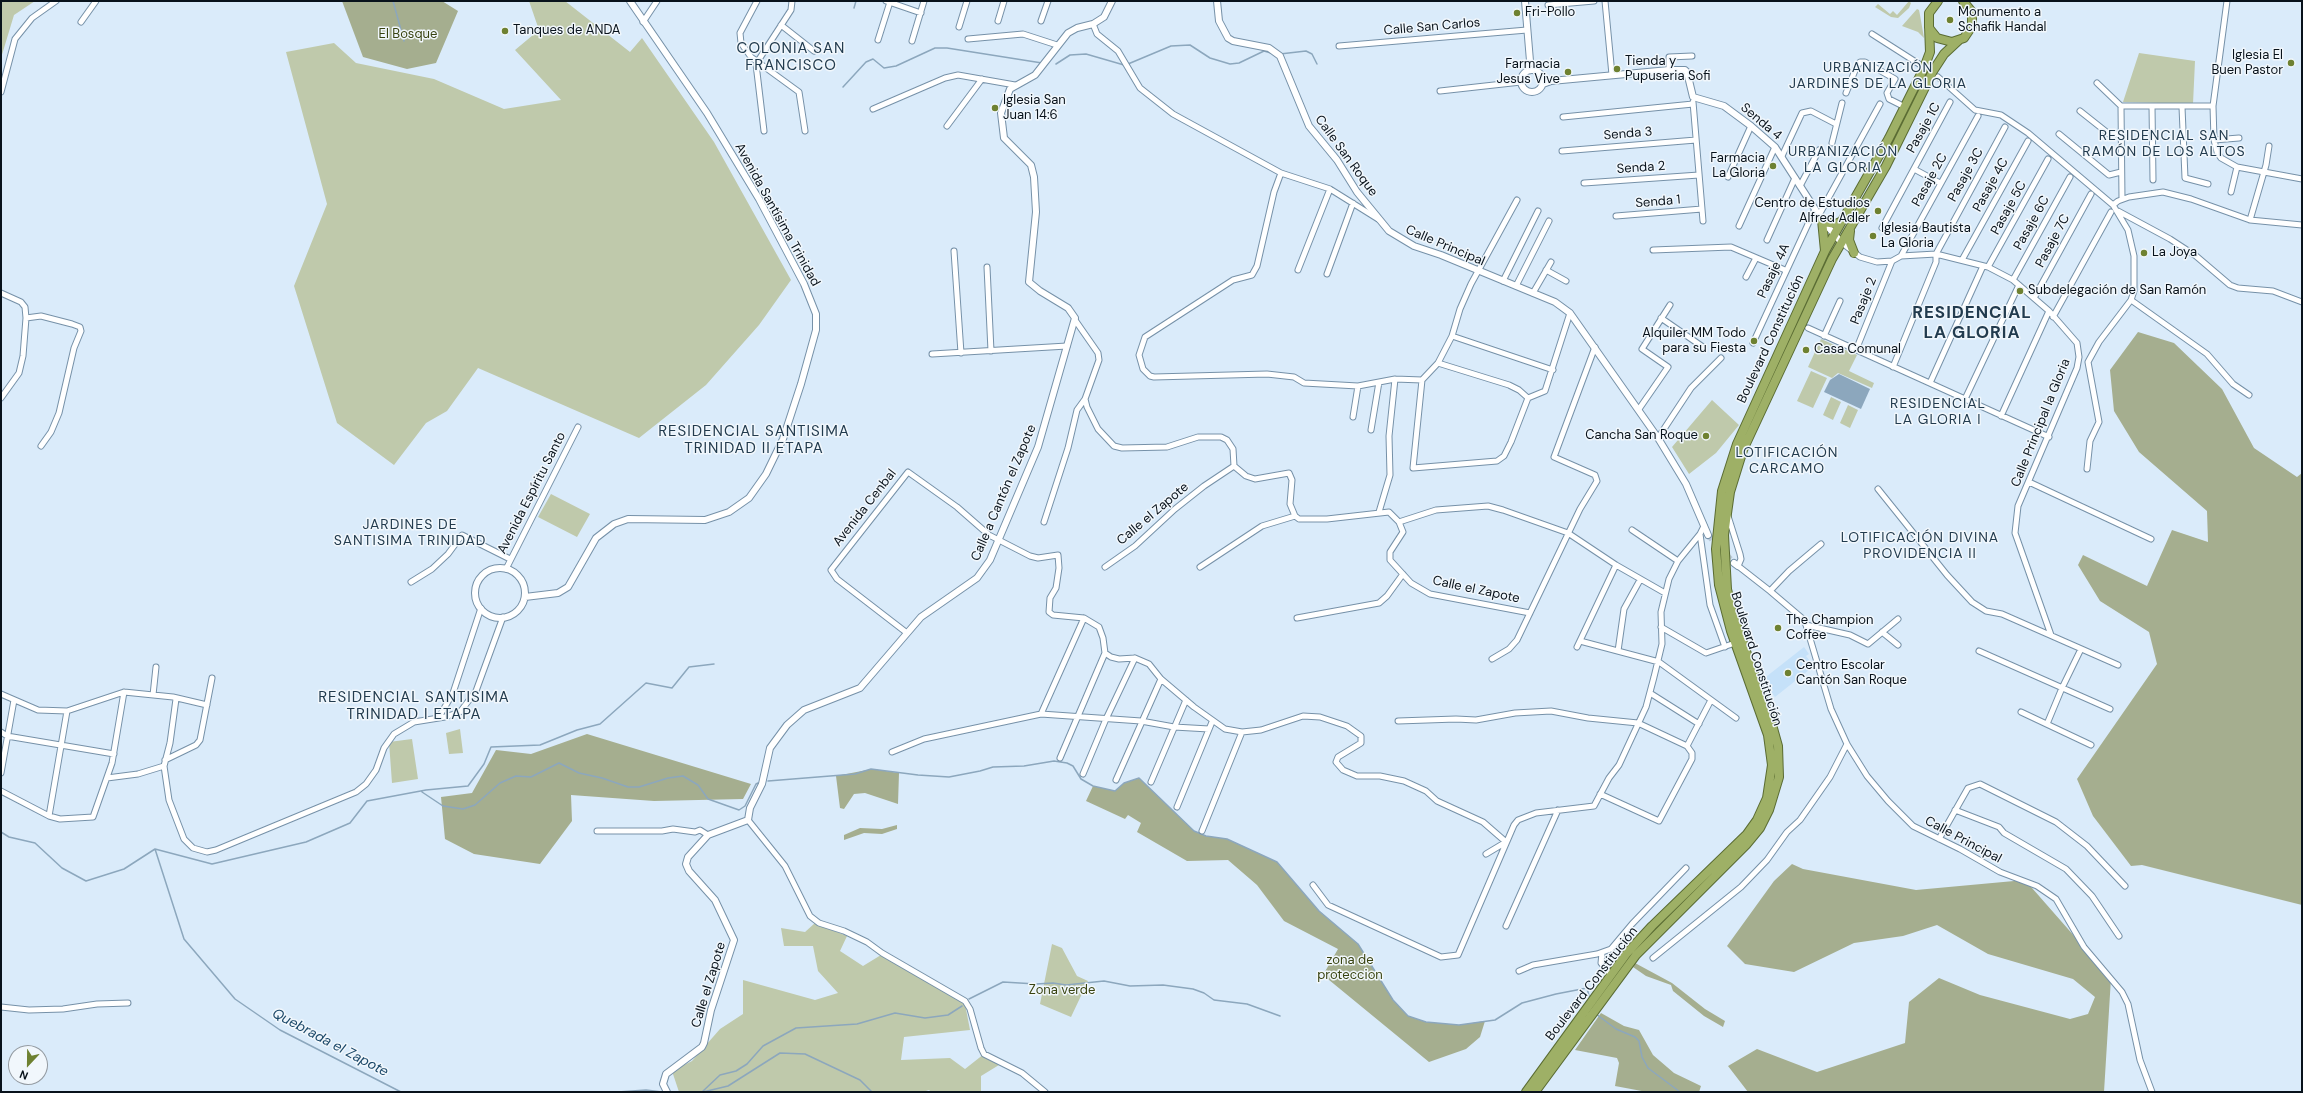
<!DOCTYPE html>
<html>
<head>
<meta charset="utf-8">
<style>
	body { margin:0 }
	#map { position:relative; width:2303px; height:1093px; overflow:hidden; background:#daebfa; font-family:"DM Sans",sans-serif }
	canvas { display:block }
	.frame { position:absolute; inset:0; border:2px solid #08121b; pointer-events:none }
	.north { position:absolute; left:8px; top:1045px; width:40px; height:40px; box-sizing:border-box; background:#f1f7fc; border:1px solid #949ba2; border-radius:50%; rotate:202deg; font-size:11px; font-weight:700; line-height:16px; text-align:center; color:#08121b }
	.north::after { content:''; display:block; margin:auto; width:14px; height:18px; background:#6e8131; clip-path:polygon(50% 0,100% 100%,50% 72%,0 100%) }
</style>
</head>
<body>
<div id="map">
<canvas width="2303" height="1093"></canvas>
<div class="frame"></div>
<div class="north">N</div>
</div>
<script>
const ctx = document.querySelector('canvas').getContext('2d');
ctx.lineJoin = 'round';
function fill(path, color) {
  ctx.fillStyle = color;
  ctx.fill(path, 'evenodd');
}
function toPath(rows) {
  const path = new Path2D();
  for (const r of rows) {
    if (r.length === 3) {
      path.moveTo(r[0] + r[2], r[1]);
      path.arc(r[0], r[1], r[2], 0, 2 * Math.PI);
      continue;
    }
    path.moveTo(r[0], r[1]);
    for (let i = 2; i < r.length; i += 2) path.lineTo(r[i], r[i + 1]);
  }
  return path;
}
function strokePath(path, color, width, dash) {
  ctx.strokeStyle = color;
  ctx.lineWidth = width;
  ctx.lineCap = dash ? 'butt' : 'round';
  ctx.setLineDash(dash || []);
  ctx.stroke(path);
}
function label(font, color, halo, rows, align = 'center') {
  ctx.font = font + ' "DM Sans",sans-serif';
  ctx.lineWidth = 3;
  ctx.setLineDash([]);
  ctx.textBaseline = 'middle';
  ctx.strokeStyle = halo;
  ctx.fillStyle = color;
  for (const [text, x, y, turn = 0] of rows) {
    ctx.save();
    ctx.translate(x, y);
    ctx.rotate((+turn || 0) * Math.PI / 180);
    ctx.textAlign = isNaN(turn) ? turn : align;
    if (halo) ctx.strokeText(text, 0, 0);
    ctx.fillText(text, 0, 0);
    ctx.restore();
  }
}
fill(toPath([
	[1804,647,1809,654,1806,656,1814,666,1775,697,1762,680]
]), '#c5e1f9');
fill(toPath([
	[1,1,35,1,14,15,1,58],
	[529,1,565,1,630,52,642,38,714,142,791,280,759,325,706,385,639,438,478,368,447,411,426,423,394,465,337,423,294,286,327,204,286,52,334,43,356,63,434,79,504,109,561,100,515,50,539,30],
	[1909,1,1911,3,1909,8,1898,18,1891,17,1875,7,1878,4,1890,14,1893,11,1897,15],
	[1917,9,1919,10,1920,15,1924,38,1918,32,1902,26],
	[2139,53,2195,61,2193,104,2123,102],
	[1821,339,1857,355,1849,371,1874,383,1872,388,1838,373,1832,378,1808,367],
	[1811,371,1827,378,1813,408,1797,401],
	[1831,397,1841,402,1833,420,1823,415],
	[1712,400,1739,425,1716,453,1689,474,1672,447],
	[1848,405,1858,410,1850,428,1840,423],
	[551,494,590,514,577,537,538,517],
	[460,729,463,753,449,754,446,733],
	[412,739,418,779,392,783,389,742],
	[815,923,847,936,840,951,863,966,881,955,965,1004,970,1030,904,1037,901,1060,950,1058,965,1069,984,1054,999,1065,981,1076,981,1092,931,1092,929,1090,923,1092,679,1092,672,1071,692,1061,720,1029,743,1014,743,980,815,1000,838,993,818,971,813,946,784,946,781,928,805,932],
	[1052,944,1062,948,1077,976,1088,981,1071,1017,1040,1004]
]), '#bfc9ab');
fill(toPath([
	[342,1,442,1,458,11,436,63,407,69,363,57],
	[2138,332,2174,343,2222,389,2254,448,2297,477,2302,473,2302,905,2142,865,2131,866,2093,816,2077,779,2157,664,2149,632,2100,601,2078,565,2083,555,2147,586,2172,530,2208,542,2207,511,2139,452,2114,411,2110,370],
	[587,734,751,784,743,799,654,801,571,795,572,821,540,864,474,854,445,839,441,797,472,793,496,750,531,754],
	[872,769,899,773,898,804,865,793,854,794,844,809,840,808,836,776],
	[1139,778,1194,831,1206,836,1227,839,1277,862,1319,911,1358,944,1393,1000,1408,1016,1426,1022,1459,1025,1485,1021,1480,1037,1466,1049,1429,1062,1323,975,1338,949,1284,921,1257,885,1228,860,1187,861,1137,832,1141,823,1128,815,1125,819,1086,801,1093,786,1115,791,1124,783],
	[897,825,897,829,882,834,864,833,844,840,844,835,860,828,882,829],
	[1792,864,1803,869,1916,890,2025,880,2111,978,2104,1092,1748,1092,1728,1066,1757,1049,1817,1072,1905,1043,1909,1002,1939,978,1980,995,2070,1019,2088,1014,2095,997,2073,979,1988,954,1937,925,1903,936,1854,943,1794,972,1745,964,1727,946,1774,881],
	[1635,963,1672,983,1705,1009,1725,1021,1723,1027,1704,1016,1673,991,1671,985,1646,976,1633,967],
	[1601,1013,1624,1026,1639,1030,1653,1055,1674,1073,1701,1086,1699,1092,1647,1092,1615,1086,1619,1063,1617,1058,1575,1050]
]), '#a5ae8f');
fill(toPath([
	[1839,374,1870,389,1861,409,1824,392,1830,380]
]), '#8ca7bd');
strokePath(toPath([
	[393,1,404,41],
	[854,8,856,1],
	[1280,54,1306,51,1312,54,1317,64],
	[1056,64,1070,55,1086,54,1124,65],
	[1128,64,1171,46,1190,45,1210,58,1230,64,1239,63,1264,51,1271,53],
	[843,87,866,62,873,59,884,68,896,66,935,48,947,48,1042,63],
	[768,781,855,774,871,769,918,775,949,777,980,771,993,767,1024,766,1054,761,1067,763,1073,766,1081,779,1093,786,1115,791,1124,783,1139,778,1194,831,1206,836,1227,839,1277,862,1319,911,1358,944,1393,1000,1408,1016,1426,1022,1459,1025,1495,1020,1522,1003,1556,994,1587,988,1589,996],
	[422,792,443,806,463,809,475,805,500,783,516,776,531,777,559,763,579,773,602,778,628,787,639,787,668,778,683,776,698,785,708,799,739,810,745,806,756,784,758,783],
	[1,832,9,837,35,843,62,868,86,881,124,869,155,849],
	[155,849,212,864,306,842,350,823,367,801,426,790,468,786,484,764,491,747,540,745,577,730,600,724,646,683,672,688,689,667,714,664],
	[155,849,184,939,235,999,280,1030,401,1092],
	[969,999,1003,982,1036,984,1053,983,1066,985,1104,981,1130,986,1163,985,1193,989,1204,993,1214,1000,1247,1004,1280,1016],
	[1596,1014,1616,1029,1635,1037,1639,1041,1642,1057,1648,1068,1680,1092],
	[618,1092,646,1090,662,1092],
	[702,1092,720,1075,736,1071,747,1064,763,1046,796,1028,857,1024,895,1013,925,1018,948,1015,962,1006],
	[703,1092,728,1086,780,1053,805,1054,860,1080,872,1092]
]), '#8ca7bd', 1.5);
strokePath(toPath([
	[1708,535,1734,563]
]), '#bacad9', 6, [6, 3]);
const minor = toPath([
	[757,1,740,33,741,43,751,57,799,92,805,131],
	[886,1,921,13],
	[1605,1,1612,75],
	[2227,1,2213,106,2214,140,2217,152,2221,158,2237,167,2302,179],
	[1548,5,1594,1],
	[998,21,1004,1],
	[1041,21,1048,1],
	[81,22,96,1],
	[643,22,657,1],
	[1093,24,1097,34,1118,51,1140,88,1173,114,1281,173,1330,189,1378,219],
	[781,25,814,51],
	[959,27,967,1],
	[1872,34,1919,64],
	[968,39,1023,34,1057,45],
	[878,40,890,2],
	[912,41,924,1],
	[1339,46,1527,30],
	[1669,70,1669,57,1692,56],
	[1938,77,1975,110,2001,115,2028,133,2113,205,2128,230,2134,256,2134,291,2131,300,2099,342,2088,362,2099,422,2090,441,2087,469],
	[2097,83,2121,106,2213,106],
	[1440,91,1521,82],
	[1,92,15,39,32,18,56,1],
	[1846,93,1856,68,1860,62,1865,62,1895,79,1887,93,1889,99,1905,107],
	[1693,102,1703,221],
	[2121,106,2122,199],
	[2152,106,2153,180],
	[2182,107,2185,178,2208,184],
	[873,109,945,78,958,75,1015,85],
	[2080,111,2109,134,2121,134],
	[1563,117,1693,104],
	[947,126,982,79],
	[764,131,756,64,791,10,792,1],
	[2059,134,2109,175,2121,172],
	[2214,140,2239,138],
	[1832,143,1842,103],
	[1562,151,1696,140],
	[1782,156,1802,113,1811,111,1836,124],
	[1914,169,1940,183],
	[1281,173,1274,192,1257,266,1252,275,1233,280,1145,337,1139,355,1143,369,1150,376,1154,377,1267,374,1294,377,1304,383,1358,386,1395,379,1422,380],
	[1728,177,1751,126],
	[1584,183,1699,175],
	[1800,186,1819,150],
	[2231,192,2237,167],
	[1517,200,1471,284,1460,309,1452,336,1438,363,1422,380,1413,468,1497,461,1504,456,1511,442,1528,398],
	[2113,205,2118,201,2129,197,2163,192,2191,199,2250,220,2266,165,2269,146],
	[2118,211,2170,239,2196,256,2230,285,2238,288,2273,291,2302,302],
	[1819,215,1880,104],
	[1616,216,1702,209],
	[2250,220,2302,225],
	[1739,226,1775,147],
	[1882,228,1950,102],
	[1767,240,1795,178],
	[1841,242,1860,257,1877,262,1892,261,1901,256,1936,254,1988,267,2013,280,2049,311,2077,343,2079,357,2077,368,2018,506,2015,533,2051,635],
	[1653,250,1731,247,1785,270],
	[954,251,961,353],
	[1901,256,1978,116],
	[1962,260,2028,141],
	[987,267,991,351],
	[1988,267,2048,159],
	[1298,270,1330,189],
	[1546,270,1566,281],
	[1327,274,1353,203],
	[1746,277,1756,258],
	[2013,280,2070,177],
	[1503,281,1538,211],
	[1516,286,1549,221],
	[1,293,21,302,25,307,26,318,23,356,19,373,1,398],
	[1533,293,1551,262],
	[2034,298,2091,194],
	[2131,300,2207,354,2233,384,2249,395],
	[2053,317,2111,212],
	[26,318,41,316,72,324,80,327,81,331,74,348,59,413,51,432,41,446],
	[1661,318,1703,347],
	[1075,320,1098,353,1099,360,1085,399,1087,407,1098,429,1114,446,1122,448,1167,447,1198,437,1221,437,1227,440,1233,449,1234,466,1246,476,1255,479,1289,473,1292,480,1290,504,1295,516,1299,519,1327,519,1389,512,1399,522,1403,532,1390,552,1390,560,1411,583,1430,594,1530,613],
	[1808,328,2049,437],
	[1452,336,1553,370],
	[1824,336,1840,301],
	[1753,343,1815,209],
	[1856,350,1892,261],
	[932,354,1067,346],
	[1438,363,1509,385,1519,390,1528,398],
	[1893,367,1936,262,1936,254,2005,127],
	[1930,383,1983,266],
	[1528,398,1545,391,1570,313],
	[1965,399,2019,285],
	[1639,409,1668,367,1642,349,1670,305],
	[2001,416,2049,311],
	[1353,417,1358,386],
	[1371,430,1379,382],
	[1658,438,1691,388,1721,358],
	[2029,482,2151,539],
	[1878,489,1947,575,1972,602,1986,611,2002,614,2118,665],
	[1379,512,1390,475,1389,436,1395,379],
	[1728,516,1740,554,1741,559,1738,566,1770,591,1803,619,1806,625,1831,709,1847,744,1867,776,1888,801,1913,826,1960,849,2000,872,2037,886,2056,899,2084,947,2122,992,2128,1004,2140,1060,2152,1092],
	[1044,522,1068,448,1077,410,1085,399],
	[1399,522,1436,510,1488,506,1503,510,1568,533,1616,565,1665,593],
	[1704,526,1700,534,1710,605,1725,647],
	[1632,530,1678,561],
	[1105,567,1135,546,1175,509,1204,486,1234,466],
	[1200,567,1262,526,1295,516],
	[506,569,578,427],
	[411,582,432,569,448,554,462,535,510,559],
	[1770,591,1789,571,1821,544],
	[1297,618,1379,603,1387,596,1403,574],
	[1806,625,1850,635,1868,644,1898,619],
	[1661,627,1706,653,1735,643],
	[1882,632,1898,645],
	[907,633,837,579,831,570,908,472,957,507,989,535,1030,556,1038,558,1058,555,1059,568,1056,588,1050,598,1049,612,1053,615,1084,618,1099,627,1103,638,1105,653,1111,657,1119,659,1135,658,1149,664,1161,679,1194,707,1225,729,1242,732,1261,730,1303,716,1320,717,1347,726,1361,736,1361,743,1338,757,1336,762,1343,770,1357,776,1380,776,1404,781,1426,791,1437,801,1483,822,1506,842,1486,854],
	[1580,641,1659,662,1736,718],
	[1577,647,1616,565],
	[1618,651,1624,609,1640,580],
	[1979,651,2110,709],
	[1492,659,1509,649,1517,640,1580,509,1597,481,1595,475,1554,457,1595,347],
	[1650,693,1699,724],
	[1,694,38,710,67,711,124,692,173,697,207,705],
	[153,695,156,667],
	[176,699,170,743,164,766,169,800,184,839,193,848,207,852,216,850,356,792,366,784,376,770,384,748,394,734,414,722,445,717,460,712,476,691,503,617],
	[2021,712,2091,745],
	[1041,714,1141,721,1174,727,1209,729],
	[439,717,453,693,481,608],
	[1398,721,1456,719,1476,720,1515,713,1551,711,1588,718,1638,723,1687,746,1692,753,1692,759,1659,821,1600,794],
	[2047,724,2062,688,2081,649],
	[1,732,7,736,114,754],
	[1687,746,1711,700],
	[892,752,924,739,1041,714,1084,618],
	[1060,758,1105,653],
	[165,760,196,745,200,740,212,678],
	[1,773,14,700],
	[1083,774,1106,719,1135,658],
	[107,778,138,774,164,766],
	[1116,780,1161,679],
	[1151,782,1186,700],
	[1,791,49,816,60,819,93,817,112,763,124,692],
	[1177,807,1212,722],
	[1955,810,1999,827,2004,833,2066,869,2092,896,2119,936],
	[49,816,67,711],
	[748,820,785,866,810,916,819,923,844,931,867,942,882,953,965,1001,970,1009,981,1048,984,1054,1022,1073,1045,1092],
	[597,831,662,831,673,829,695,832,700,830,708,835],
	[1202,831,1242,732],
	[1939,839,1968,788,1980,784,2056,822,2087,846,2125,886],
	[1313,885,1328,905,1441,957,1458,955,1514,825,1518,820,1536,813,1594,806,1609,778,1619,765,1646,707,1654,677,1662,644,1661,612,1669,579,1678,561,1700,534],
	[1506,926,1558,810],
	[1602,953,1601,963,1611,975],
	[1653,958,1741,887,1767,860,1787,832,1800,820,1830,777,1847,744],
	[1519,971,1533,965,1597,954,1611,949,1632,924,1686,868],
	[1,1007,29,1010,63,1009,97,1004,128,1003]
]);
const tertiary = toPath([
	[1217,1,1219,21,1228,38,1233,41,1269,48,1280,56,1309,126,1337,160,1357,192,1389,231,1414,246,1441,255,1555,302,1570,313,1658,438,1686,484,1708,535],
	[1525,1,1530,61,1527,71],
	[1532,81,11],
	[1543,84,1551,81,1669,70,1685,70,1687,72,1693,97,1724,106,1751,126,1775,147,1822,220,1841,242],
	[1734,563,1738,566],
	[500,593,25],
	[525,597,558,593,568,587,596,538,614,524,628,519,705,520,729,512,749,498,766,474,783,439,801,384,816,330,816,314,804,284,759,199,707,113,630,1],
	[667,1092,663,1084,666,1074,702,1047,704,1043,711,1010,734,940,715,900,689,871,686,864,688,857,708,835,748,820,750,808,762,784,770,748,787,725,804,710,860,688,921,617,977,578,990,560,1038,447,1075,318,1068,308,1040,291,1029,282,1036,212,1034,177,1031,165,1004,138,1001,113,1010,89,1035,75,1068,33,1077,28,1093,24,1104,17,1112,1]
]);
const trunk = toPath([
	[1938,1,1929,13,1929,28,1937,38,1952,42,1964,38,1972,26,1972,12,1963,1],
	[1822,220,1825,251],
	[1824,222,1836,224,1842,221],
	[1850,231,1849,240,1854,253],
	[1526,1092,1627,953,1652,926,1747,834,1757,820,1767,798,1772,765,1768,735,1731,631,1719,585,1716,549,1722,491,1737,444,1825,251,1889,138,1924,68,1930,52,1929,25],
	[1535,1092,1636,955,1746,845,1760,828,1769,810,1779,777,1778,746,1771,721,1733,615,1727,589,1724,535,1730,492,1743,450,1832,259,1886,166,1933,71,1944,54,1959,40]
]);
strokePath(minor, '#7691a8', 7);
strokePath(tertiary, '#7691a8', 8);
strokePath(trunk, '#5a6c33', 10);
strokePath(minor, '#fff', 5);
strokePath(tertiary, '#fff', 6);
strokePath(trunk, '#9eb066', 8);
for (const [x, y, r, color] of [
	[1517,13,4,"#6e8131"],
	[1950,20,4,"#6e8131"],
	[505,31,4,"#6e8131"],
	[2291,63,4,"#6e8131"],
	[1617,69,4,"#6e8131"],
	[1568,72,4,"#6e8131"],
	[995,108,4,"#6e8131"],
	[1773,166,4,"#6e8131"],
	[1878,211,4,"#6e8131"],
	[1873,236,4,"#6e8131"],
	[2144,253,4,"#6e8131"],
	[2020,291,4,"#6e8131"],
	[1754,341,4,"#6e8131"],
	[1806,350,4,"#6e8131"],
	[1706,436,4,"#6e8131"],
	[1778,628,4,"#6e8131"],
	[1788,673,4,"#6e8131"]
]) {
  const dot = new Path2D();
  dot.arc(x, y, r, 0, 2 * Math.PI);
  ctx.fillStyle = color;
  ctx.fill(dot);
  strokePath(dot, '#f1f7fc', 1.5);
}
label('13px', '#08121b', '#f1f7fc', [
	["Fri-Pollo",1525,13],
	["Monumento a",1958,13],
	["Schafik Handal",1958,28],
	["Tanques de ANDA",513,31],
	["Iglesia El",2283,56,"right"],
	["Buen Pastor",2283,71,"right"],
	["Tienda y",1625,62],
	["Pupuseria Sofi",1625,77],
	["Farmacia",1560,65,"right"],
	["Jesus Vive",1560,80,"right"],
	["Iglesia San",1003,101],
	["Juan 14:6",1003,116],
	["Farmacia",1765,159,"right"],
	["La Gloria",1765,174,"right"],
	["Centro de Estudios",1870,204,"right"],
	["Alfred Adler",1870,219,"right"],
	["Iglesia Bautista",1881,229],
	["La Gloria",1881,244],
	["La Joya",2152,253],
	["Subdelegación de San Ramón",2028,291],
	["Alquiler MM Todo",1746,334,"right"],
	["para su Fiesta",1746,349,"right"],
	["Casa Comunal",1814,350],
	["Cancha San Roque",1698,436,"right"],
	["The Champion",1786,621],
	["Coffee",1786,636],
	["Centro Escolar",1796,666],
	["Cantón San Roque",1796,681]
], 'left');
label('13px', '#08121b', '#f1f7fc', [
	["Calle San Carlos",1432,27,-5],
	["Senda 4",1761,122,40],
	["Pasaje 1C",1924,128,-61],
	["Senda 3",1628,134,-5],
	["Calle San Roque",1346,156,54],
	["Senda 2",1641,168,-4],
	["Pasaje 3C",1966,175,-61],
	["Pasaje 2C",1930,180,-61],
	["Pasaje 4C",1991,185,-61],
	["Senda 1",1658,202,-5],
	["Pasaje 5C",2009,208,-61],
	["Avenida Santísima Trinidad",777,215,61],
	["Pasaje 6C",2032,223,-61],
	["Pasaje 7C",2053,241,-62],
	["Calle Principal",1445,246,23],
	["Pasaje 4A",1774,271,-65],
	["Pasaje 2",1864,301,-68],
	["Boulevard Constitución",1771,339,-65],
	["Calle Principal la Gloria",2041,423,-68],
	["Avenida Espíritu Santo",532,493,-63],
	["Calle a Cantón el Zapote",1004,493,-67],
	["Avenida Cenbal",865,508,-52],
	["Calle el Zapote",1153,514,-40],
	["Calle el Zapote",1476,590,12],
	["Boulevard Constitución",1756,659,72],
	["Calle Principal",1963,840,28],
	["Boulevard Constitución",1592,984,-52],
	["Calle el Zapote",709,985,-73]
]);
label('13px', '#384310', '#f1f7fc', [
	["El Bosque",408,35],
	["zona de",1350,961],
	["proteccion",1350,976],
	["Zona verde",1062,991]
]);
ctx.letterSpacing = '1px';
label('14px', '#223b4e', '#f1f7fc', [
	["URBANIZACIÓN",1878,68],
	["JARDINES DE LA GLORIA",1878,84],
	["RESIDENCIAL SAN",2164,136],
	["RAMÓN DE LOS ALTOS",2164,152],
	["URBANIZACIÓN",1843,152],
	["LA GLORIA",1843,168],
	["RESIDENCIAL",1938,404],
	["LA GLORIA I",1938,420],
	["LOTIFICACIÓN",1787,453],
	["CARCAMO",1787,469],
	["JARDINES DE",410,525],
	["SANTISIMA TRINIDAD",410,541],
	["LOTIFICACIÓN DIVINA",1920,538],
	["PROVIDENCIA II",1920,554]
]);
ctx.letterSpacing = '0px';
label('italic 14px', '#1b4869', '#f1f7fc', [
	["Quebrada el Zapote",330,1043,28]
]);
ctx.letterSpacing = '1px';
label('15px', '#223b4e', '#f1f7fc', [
	["COLONIA SAN",791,49],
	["FRANCISCO",791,66],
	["RESIDENCIAL SANTISIMA",754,432],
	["TRINIDAD II ETAPA",754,449],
	["RESIDENCIAL SANTISIMA",414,698],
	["TRINIDAD I ETAPA",414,715]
]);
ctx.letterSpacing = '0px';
ctx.letterSpacing = '1px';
label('bold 17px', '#223b4e', '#f1f7fc', [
	["RESIDENCIAL",1972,314],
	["LA GLORIA",1972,334]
]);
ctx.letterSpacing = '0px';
</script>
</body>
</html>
